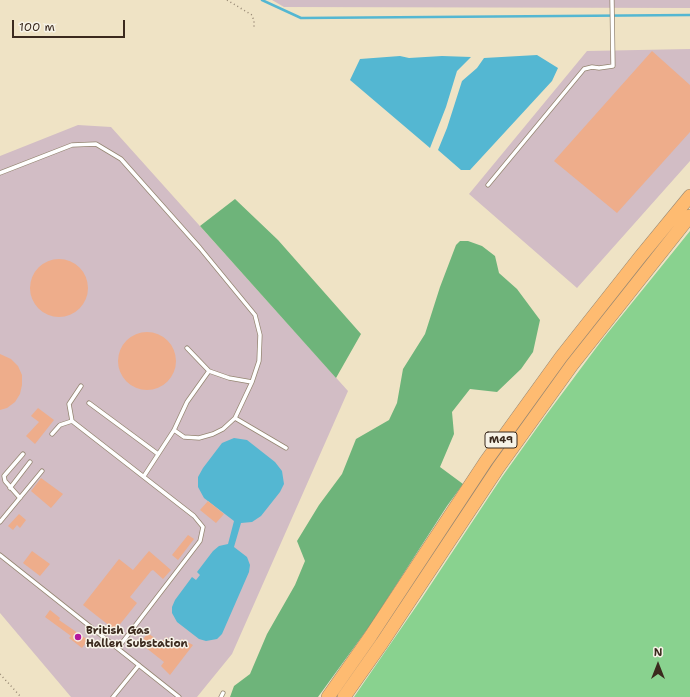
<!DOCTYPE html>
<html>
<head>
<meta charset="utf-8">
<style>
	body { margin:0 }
	#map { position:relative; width:690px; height:697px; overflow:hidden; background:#efe3c5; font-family:"Shantell Sans",sans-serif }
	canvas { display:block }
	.north { position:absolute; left:638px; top:645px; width:40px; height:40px; -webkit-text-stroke:3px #f7f3e8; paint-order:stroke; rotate:0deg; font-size:11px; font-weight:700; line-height:16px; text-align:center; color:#3b2a1e }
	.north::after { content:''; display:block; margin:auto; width:14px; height:18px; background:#3b2a1e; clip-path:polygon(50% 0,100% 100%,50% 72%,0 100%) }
	.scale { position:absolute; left:12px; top:20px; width:113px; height:18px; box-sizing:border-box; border:2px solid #3b2a1e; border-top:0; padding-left:5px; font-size:12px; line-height:14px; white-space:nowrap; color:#3b2a1e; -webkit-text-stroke:3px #f7f3e8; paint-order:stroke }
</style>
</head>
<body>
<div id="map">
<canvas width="690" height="697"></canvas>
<div class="north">N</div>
<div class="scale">100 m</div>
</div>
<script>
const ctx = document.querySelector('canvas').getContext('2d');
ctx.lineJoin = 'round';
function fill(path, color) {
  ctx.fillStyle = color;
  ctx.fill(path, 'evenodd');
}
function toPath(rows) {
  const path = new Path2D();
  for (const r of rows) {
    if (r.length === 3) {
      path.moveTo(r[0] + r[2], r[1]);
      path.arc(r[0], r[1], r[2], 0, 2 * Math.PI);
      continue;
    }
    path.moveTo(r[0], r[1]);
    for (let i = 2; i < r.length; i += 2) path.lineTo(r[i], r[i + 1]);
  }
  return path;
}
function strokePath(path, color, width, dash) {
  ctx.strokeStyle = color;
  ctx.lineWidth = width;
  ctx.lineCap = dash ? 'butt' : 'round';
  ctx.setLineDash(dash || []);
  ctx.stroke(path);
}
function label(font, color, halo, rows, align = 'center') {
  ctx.font = font + ' "Shantell Sans",sans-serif';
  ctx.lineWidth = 3;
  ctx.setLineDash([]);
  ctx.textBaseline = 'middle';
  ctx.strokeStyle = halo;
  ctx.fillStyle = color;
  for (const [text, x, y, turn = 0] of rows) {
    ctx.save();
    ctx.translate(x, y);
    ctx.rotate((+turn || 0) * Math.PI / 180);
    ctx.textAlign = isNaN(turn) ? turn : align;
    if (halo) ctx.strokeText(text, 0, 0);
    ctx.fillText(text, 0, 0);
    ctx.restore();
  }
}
fill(toPath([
	[272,0,690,0,690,8,284,7],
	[690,49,690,161,577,288,469,194,587,51],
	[78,125,111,127,348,391,232,654,197,697,71,697,0,613,0,156]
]), '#d2bdc5');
fill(toPath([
	[690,231,690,697,354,697,422,598,502,477,544,418,602,340]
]), '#89d28f');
fill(toPath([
	[235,199,278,240,361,334,336,378,200,226],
	[460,241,468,241,482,246,495,256,499,273,517,289,540,320,533,352,521,369,497,392,470,389,452,412,454,434,440,467,463,484,447,506,371,624,318,697,230,697,234,686,250,674,267,634,295,585,305,561,297,541,319,505,342,474,356,439,389,420,397,403,403,369,425,334,440,287,456,245]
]), '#6eb47a');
fill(toPath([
	[537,55,558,68,552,81,470,170,461,170,438,150,447,128,462,81,477,68,484,58],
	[400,56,409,58,442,56,471,57,457,71,446,107,430,148,350,80,360,59],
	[234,438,247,440,275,462,282,471,284,484,280,492,261,516,252,522,241,523,234,547,247,557,250,565,249,572,222,634,217,639,206,641,199,639,177,622,172,613,172,607,175,600,192,577,196,580,200,575,197,572,213,551,219,546,228,544,234,521,204,498,198,487,198,477,203,468,222,443]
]), '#54b7d2');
strokePath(toPath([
	[262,0,301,18,690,15]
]), '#54b7d2', 2.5);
fill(toPath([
	[652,51,690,85,690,132,617,213,554,161],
	[59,288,29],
	[147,361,29],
	[0,354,11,359,18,366,22,375,22,385,20,394,15,402,7,408,0,410],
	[38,408,54,420,35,444,26,436,39,422,31,416],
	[41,478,63,494,51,508,31,491],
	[208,501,224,514,216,523,200,510],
	[19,514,26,520,20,528,17,525,13,530,8,526],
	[188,535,194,539,178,560,172,555],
	[32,551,50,564,40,576,23,563],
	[149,551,171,570,163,579,153,570,151,571,130,597,137,603,113,633,109,629,111,627,83,605,119,559,133,570],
	[50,610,60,618,59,620,88,640,82,648,69,638,71,636,45,617],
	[148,633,161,643,166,637,177,645,182,639,193,645,170,675,161,666,164,662,140,643]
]), '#eead8b');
const service = toPath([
	[0,173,72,145,96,144,121,159,200,248,255,315,260,335,259,361,252,382,235,418,223,429,213,434,199,438,184,437,174,430],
	[488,185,584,69,592,67,599,68,613,66,612,0],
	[187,348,209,371,229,378,252,382],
	[81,386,69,404,72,421,194,516,203,527,200,541,118,648],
	[89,403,158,454],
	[235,418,286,448],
	[52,434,60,425,72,421],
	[144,476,174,430,187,402,209,371],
	[10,488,30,462],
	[20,498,5,481,4,476,23,454],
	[0,522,42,471],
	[0,555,179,697],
	[113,697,139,665],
	[221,697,223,693]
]);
const motorway = toPath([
	[328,697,370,637,486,461,561,357,640,257,690,196],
	[344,697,382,643,498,468,572,365,690,216]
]);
strokePath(service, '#958672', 5);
strokePath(motorway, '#958672', 14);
strokePath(toPath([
	[227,0,252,15,254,21,254,28],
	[0,674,21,697]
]), '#958672', 1.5, [1, 3]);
strokePath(service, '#fff', 3.5);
strokePath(motorway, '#febb71', 13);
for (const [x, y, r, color] of [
	[78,637,4,"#b5179e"]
]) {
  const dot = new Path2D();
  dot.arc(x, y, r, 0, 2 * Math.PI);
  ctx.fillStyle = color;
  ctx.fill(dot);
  strokePath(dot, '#f7f3e8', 1.5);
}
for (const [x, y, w] of [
	[501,440,32]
]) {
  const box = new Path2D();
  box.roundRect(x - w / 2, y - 8, w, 16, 3);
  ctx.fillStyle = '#f7f3e8';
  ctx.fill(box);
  strokePath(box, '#3b2a1e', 1);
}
label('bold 10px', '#3b2a1e', null, [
	["M49",501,440]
]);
label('bold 11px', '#3b2a1e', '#f7f3e8', [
	["British Gas",86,631],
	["Hallen Substation",86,644]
], 'left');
</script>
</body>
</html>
